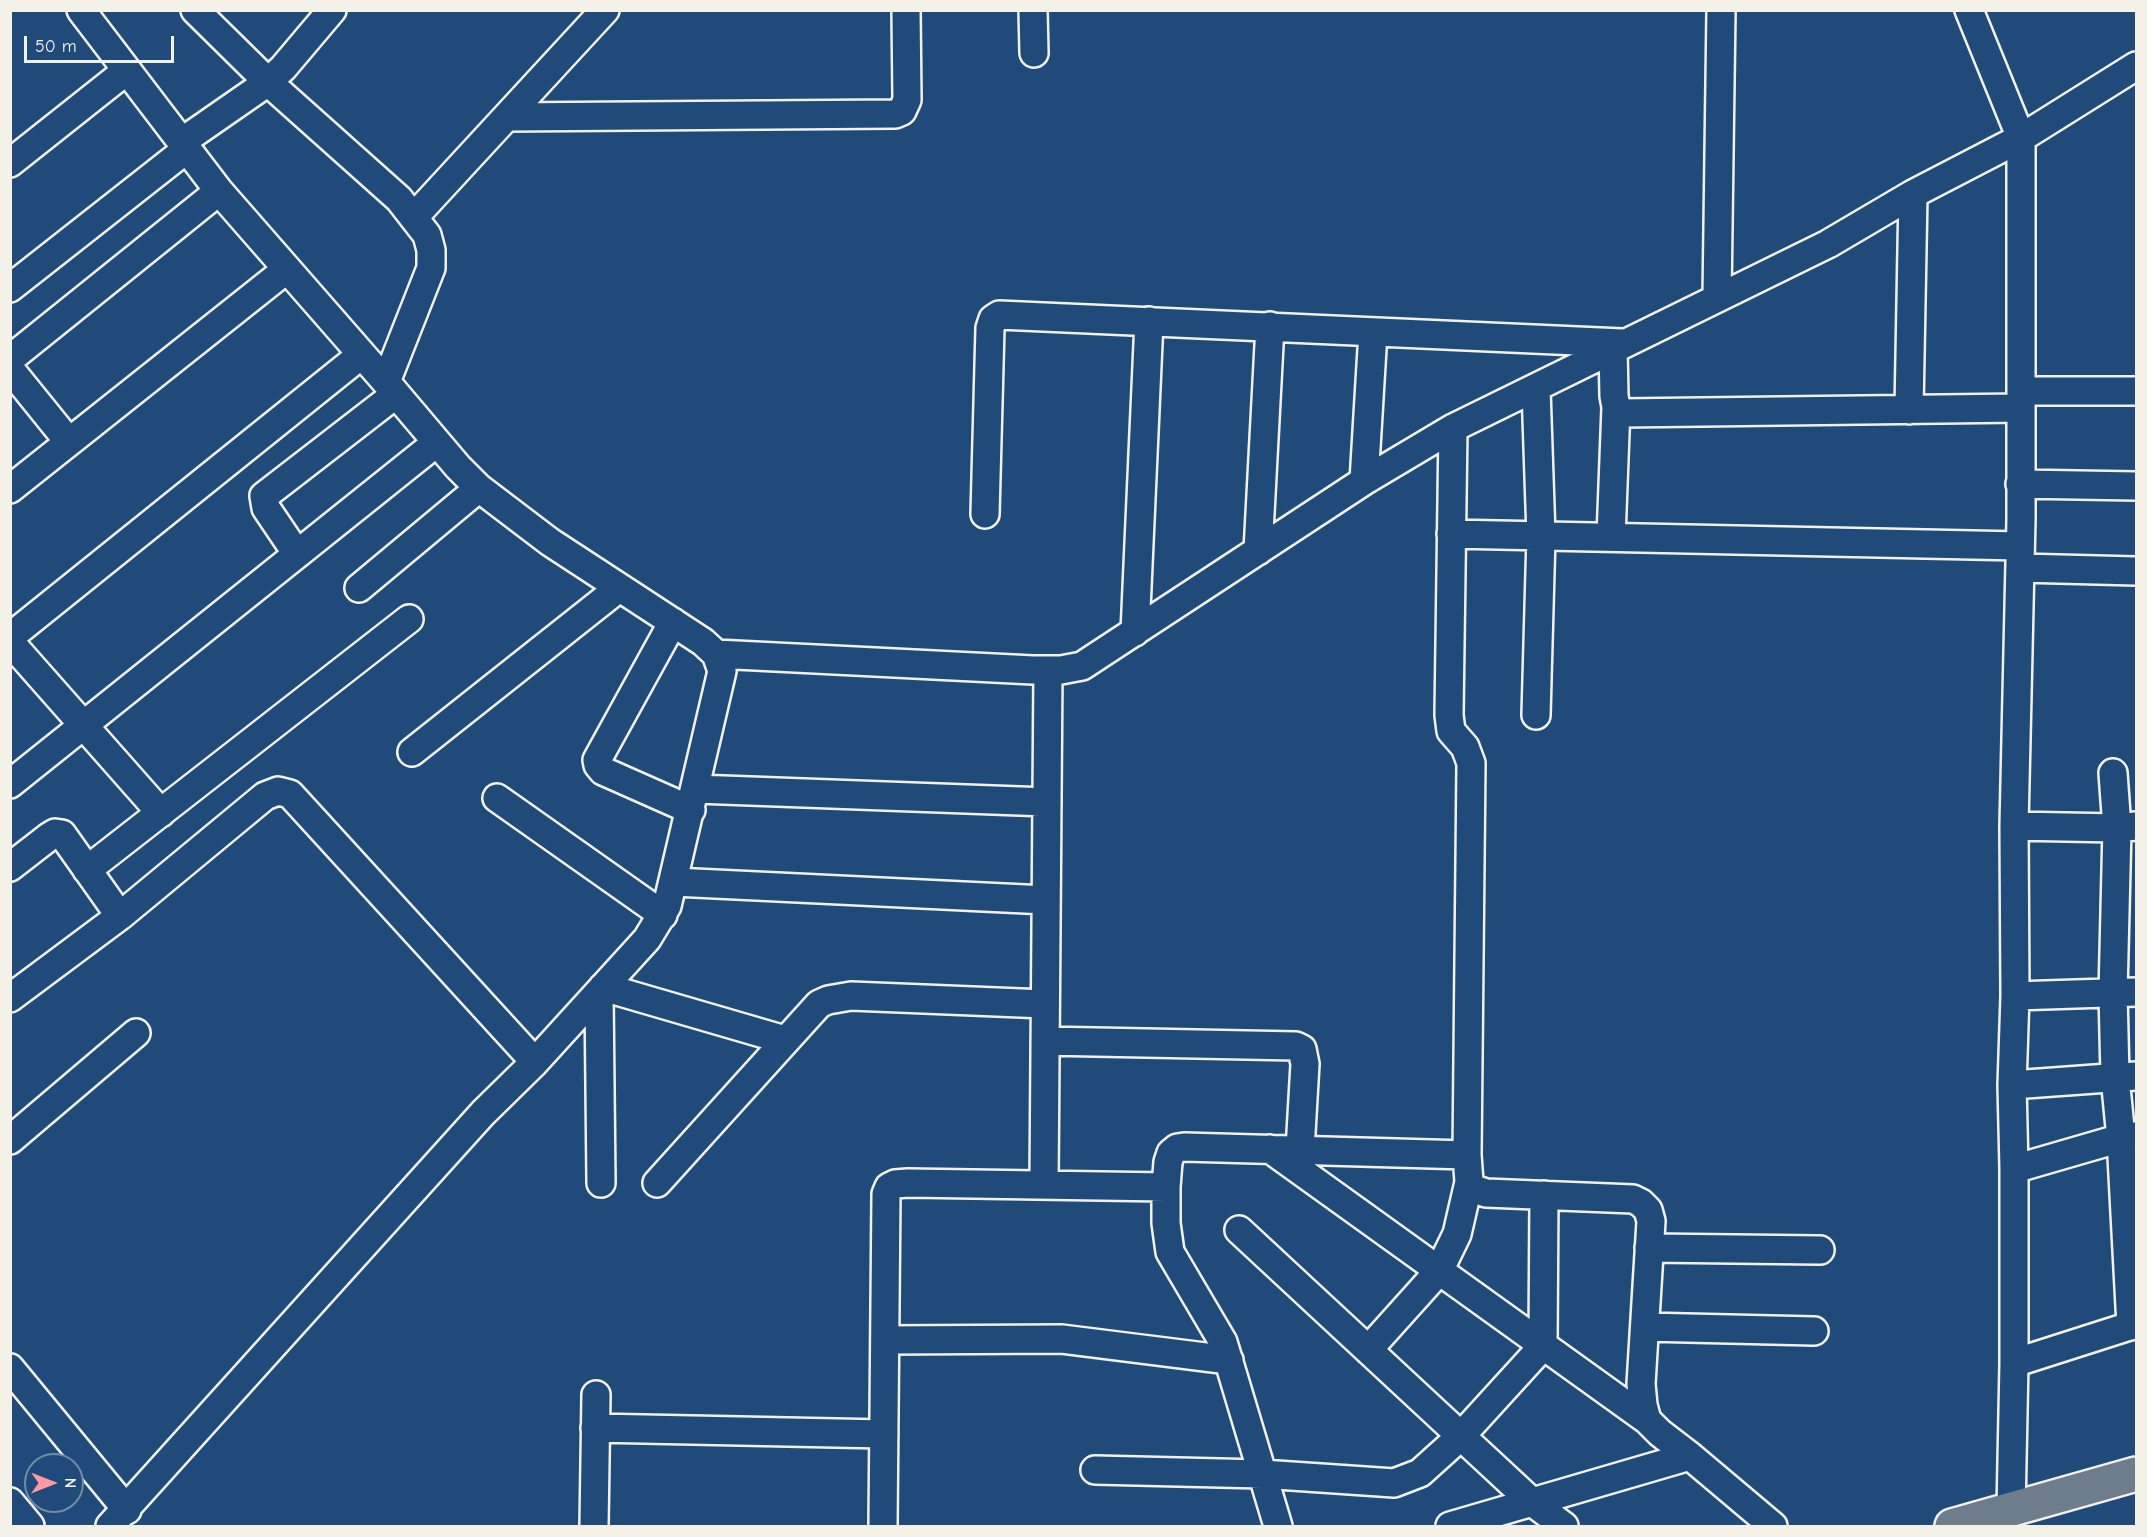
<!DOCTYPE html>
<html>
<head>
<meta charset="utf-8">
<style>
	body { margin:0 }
	#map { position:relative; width:2147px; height:1537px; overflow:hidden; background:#1f4a7a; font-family:"Comic Neue",sans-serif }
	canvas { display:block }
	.frame { position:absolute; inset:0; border:12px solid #f4f1e8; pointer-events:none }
	.north { position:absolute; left:24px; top:1453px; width:60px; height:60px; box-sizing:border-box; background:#1f4a7a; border:2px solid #748da6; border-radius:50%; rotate:90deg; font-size:16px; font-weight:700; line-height:24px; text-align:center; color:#f4f1e8 }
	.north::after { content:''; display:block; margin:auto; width:21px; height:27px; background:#ff9aa2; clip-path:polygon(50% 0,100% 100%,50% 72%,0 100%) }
	.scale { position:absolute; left:24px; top:36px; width:150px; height:27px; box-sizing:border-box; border:3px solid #f4f1e8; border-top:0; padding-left:8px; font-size:18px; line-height:21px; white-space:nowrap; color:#f4f1e8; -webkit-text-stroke:4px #1f4a7a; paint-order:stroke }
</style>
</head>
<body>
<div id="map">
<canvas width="2147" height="1537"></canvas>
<div class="frame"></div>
<div class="north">N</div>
<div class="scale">50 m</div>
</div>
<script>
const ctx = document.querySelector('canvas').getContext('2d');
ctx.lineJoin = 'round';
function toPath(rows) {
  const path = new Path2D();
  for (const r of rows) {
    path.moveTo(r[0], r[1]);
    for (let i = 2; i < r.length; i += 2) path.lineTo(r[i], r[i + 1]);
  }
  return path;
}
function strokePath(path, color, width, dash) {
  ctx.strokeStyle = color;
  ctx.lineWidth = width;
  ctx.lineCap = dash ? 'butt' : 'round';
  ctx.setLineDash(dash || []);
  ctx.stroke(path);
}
const minor = toPath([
	[81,10,219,191,386,382,458,467,479,488,550,542,703,642,716,654,722,671,667,906,647,939,535,1062,483,1113,110,1526],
	[195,10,268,82,399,199,427,235,431,250,431,268,386,382],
	[1033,10,1034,53],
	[1969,10,2021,138,2021,519,2014,826,2015,996,2012,1085,2014,1169,2014,1363,2011,1510],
	[507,117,895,114,902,111,907,100,906,10],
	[183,141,268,82,283,68,332,10],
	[10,163,126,71],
	[414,217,605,10],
	[10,288,188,148],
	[1717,298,1721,10],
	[1613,349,1614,396,1616,407,1622,413,2021,408],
	[10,359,219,191],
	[10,369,69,442],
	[1536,389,1541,536,1536,715],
	[2021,391,2136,391],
	[1909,410,1913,194],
	[1453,428,1449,715,1451,731,1465,747,1471,763,1467,1155,1469,1182,1474,1189,1486,1193,1633,1199,1641,1203,1648,1210,1651,1221,1641,1384,1643,1405,1647,1420,1660,1433,1690,1456,1773,1526],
	[1364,481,1373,332],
	[2020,484,2136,486],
	[10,489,287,269],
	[985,514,990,328,993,319,999,315,1622,343],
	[1451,534,2020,546],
	[1611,537,1616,407],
	[1258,551,1270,326],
	[297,554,266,508,264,496,396,394],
	[2020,568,2136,571],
	[359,588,479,488],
	[673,622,597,760,598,765,603,771,691,810],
	[1135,632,1149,321],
	[10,637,361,355],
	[10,642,161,813],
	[716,654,1033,670,1061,670,1082,666,1364,481,1453,428,1828,244,1913,194,2021,138,2136,66],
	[412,752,619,588],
	[2113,773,2117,828,2113,993,2115,1077,2121,1138,2131,1326],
	[10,784,436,443],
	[696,789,1047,802],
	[497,798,663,915],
	[2014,826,2117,828,2136,826],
	[10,867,50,836,55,833,62,834,120,916],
	[87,870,409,619],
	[674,882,1046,900],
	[603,987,785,1040],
	[599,992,601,1183],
	[2015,996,2136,992],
	[10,998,120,916,265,796,278,791,290,794,535,1062],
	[1045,1041,1296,1046,1302,1049,1305,1064,1300,1150],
	[2012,1085,2136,1076],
	[10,1140,136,1033],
	[1270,1149,1647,1420],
	[2014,1169,2121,1138,2136,1136],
	[657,1183,819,1004,828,1000,851,996,1045,1004],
	[1044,1185,1048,670],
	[1239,1230,1532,1502,1564,1526],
	[1649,1248,1820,1250],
	[1645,1327,1814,1331],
	[885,1340,1062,1339,1229,1360],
	[1368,1350,1439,1271,1457,1234,1469,1182],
	[2014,1363,2136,1324],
	[10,1368,127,1510],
	[595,1428,884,1434],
	[1095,1470,1262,1474,1394,1483,1420,1473,1461,1436,1543,1346,1544,1195],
	[10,1502,30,1526],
	[594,1526,596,1395],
	[883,1526,886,1194,889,1187,895,1184,908,1183,1166,1187],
	[1278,1526,1223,1342,1170,1252,1166,1223,1166,1187,1168,1162,1171,1153,1177,1148,1184,1147,1467,1155],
	[1450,1526,1690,1456]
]);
const major = toPath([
	[1952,1526,2136,1474]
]);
strokePath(minor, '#f4f1e8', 32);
strokePath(major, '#f4f1e8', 38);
strokePath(minor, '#1f4a7a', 27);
strokePath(major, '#6d7d8c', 33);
</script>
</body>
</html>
